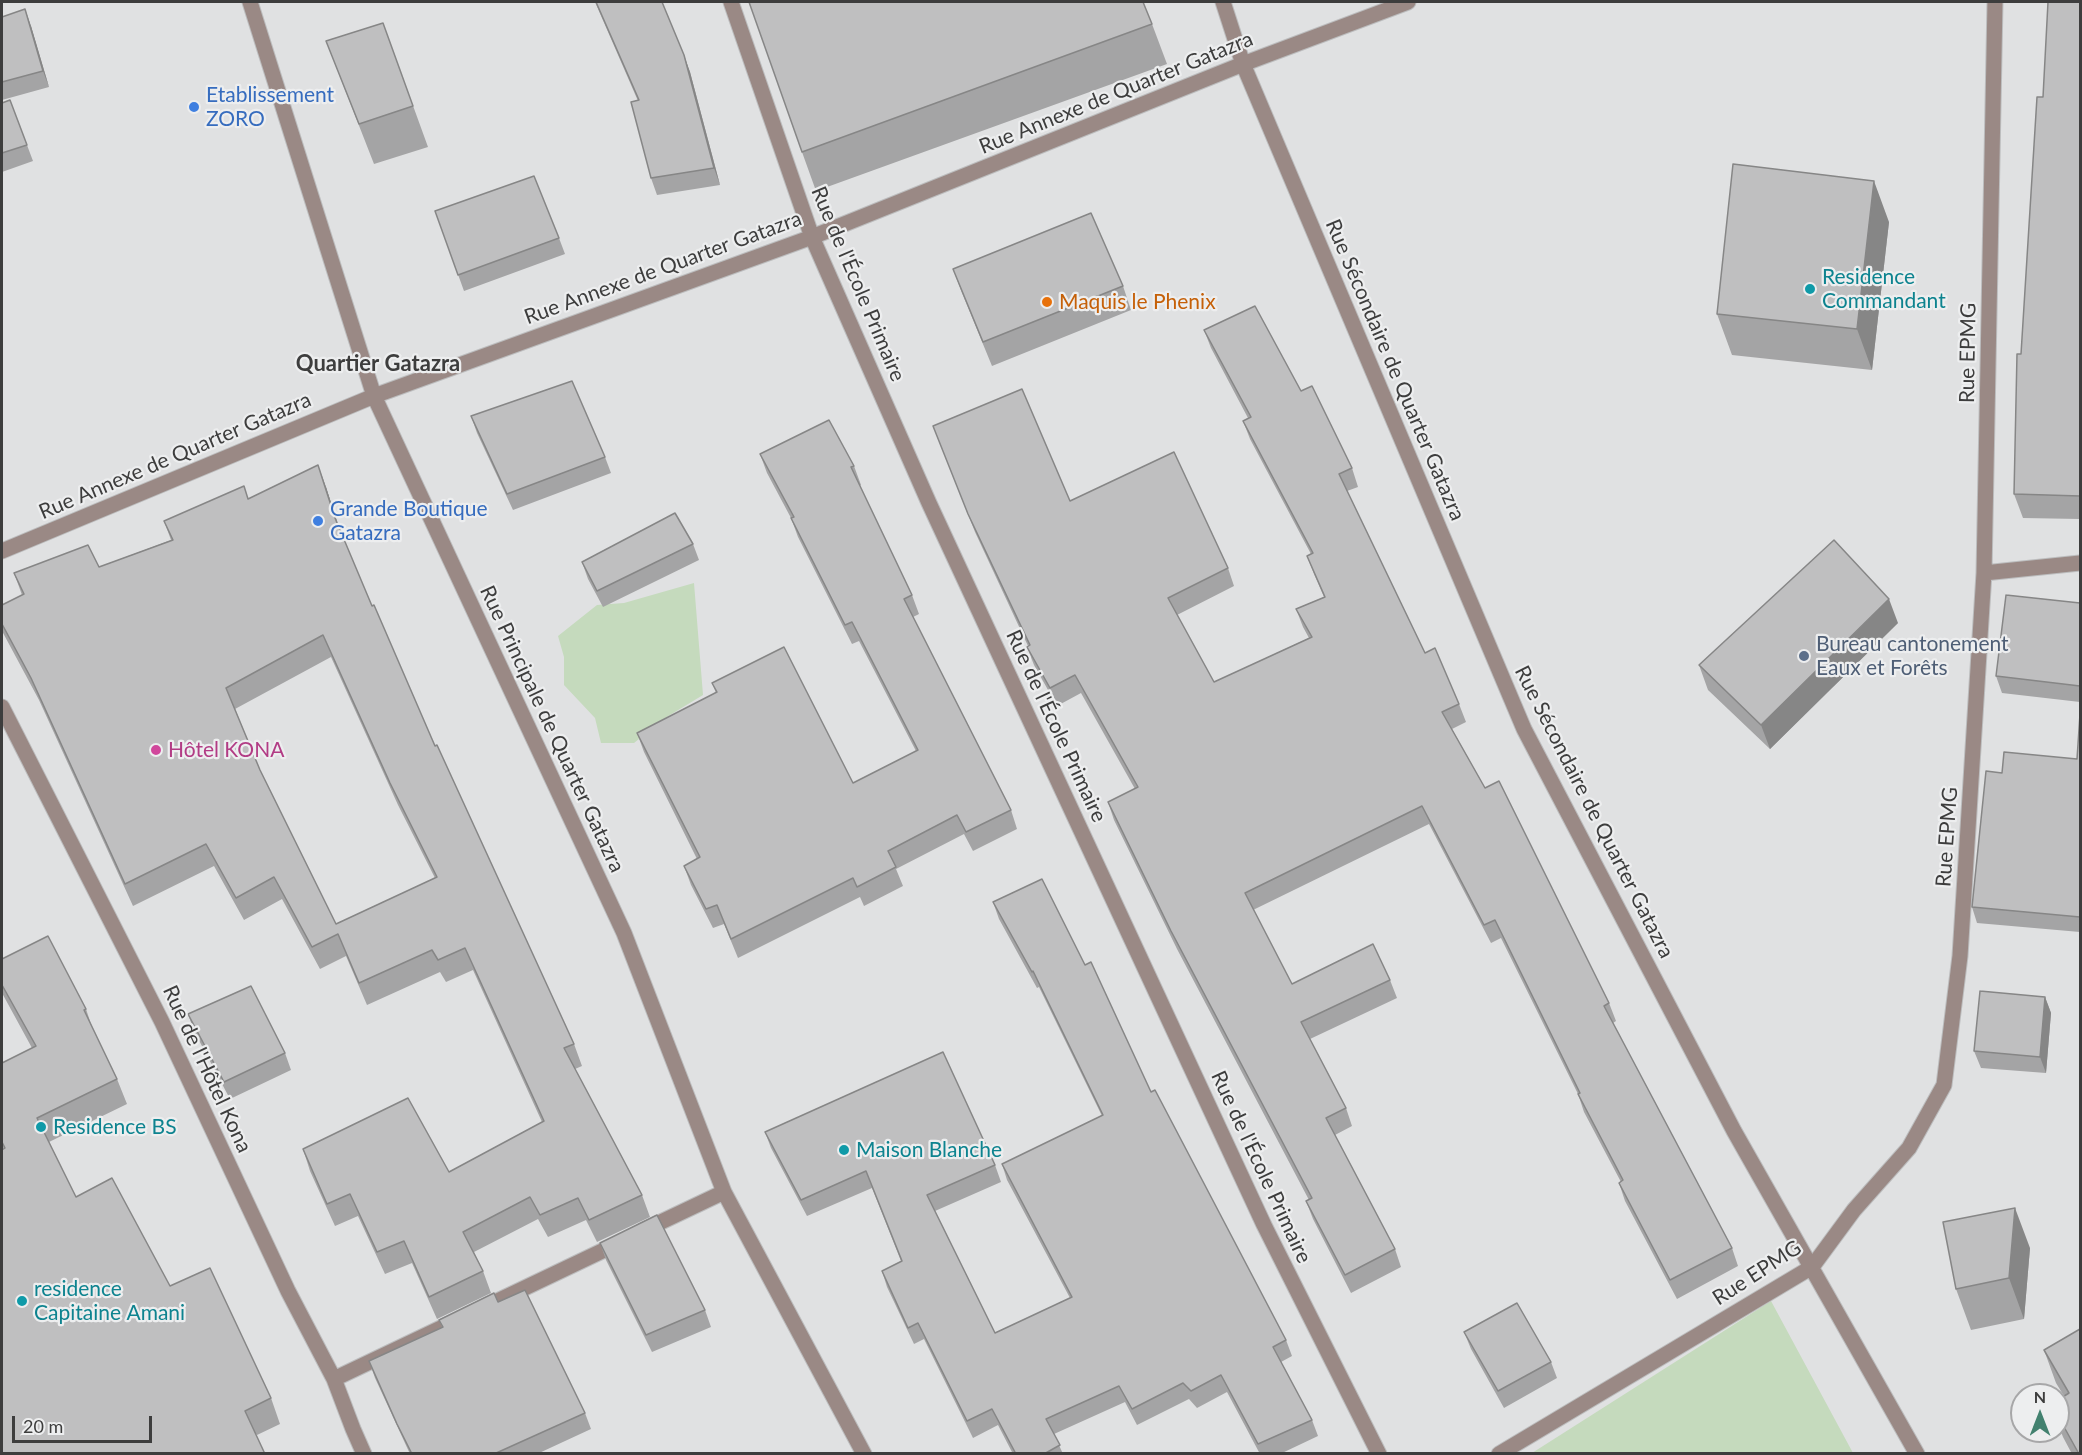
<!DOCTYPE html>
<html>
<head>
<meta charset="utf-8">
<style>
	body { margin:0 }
	#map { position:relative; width:2082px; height:1455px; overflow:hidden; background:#e0e1e2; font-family:Lato,sans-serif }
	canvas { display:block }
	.frame { position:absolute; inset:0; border:3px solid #3d3d3d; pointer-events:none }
	.north { position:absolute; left:2010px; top:1383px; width:60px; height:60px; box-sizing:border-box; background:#edeeef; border:2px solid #a7a7a8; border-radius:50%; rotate:0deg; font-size:16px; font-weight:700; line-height:24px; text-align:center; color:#3d3d3d }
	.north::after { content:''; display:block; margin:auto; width:21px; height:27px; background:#42816f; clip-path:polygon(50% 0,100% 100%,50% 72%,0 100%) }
	.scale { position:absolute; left:12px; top:1416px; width:140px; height:27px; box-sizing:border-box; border:3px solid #3d3d3d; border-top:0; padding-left:8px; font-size:18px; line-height:21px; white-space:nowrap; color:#3d3d3d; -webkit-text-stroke:4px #edeeef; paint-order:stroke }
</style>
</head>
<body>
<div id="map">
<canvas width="2082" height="1455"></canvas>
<div class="frame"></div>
<div class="north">N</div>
<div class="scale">20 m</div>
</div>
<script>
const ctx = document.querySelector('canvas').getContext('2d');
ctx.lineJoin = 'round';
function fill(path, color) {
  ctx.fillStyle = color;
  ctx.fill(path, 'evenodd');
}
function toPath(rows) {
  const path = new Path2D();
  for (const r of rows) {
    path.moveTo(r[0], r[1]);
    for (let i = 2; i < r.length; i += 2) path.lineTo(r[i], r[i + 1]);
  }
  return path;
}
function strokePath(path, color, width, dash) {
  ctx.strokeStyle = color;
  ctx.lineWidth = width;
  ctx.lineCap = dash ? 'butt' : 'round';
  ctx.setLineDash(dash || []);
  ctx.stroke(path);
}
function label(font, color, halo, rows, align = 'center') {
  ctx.font = font + ' Lato,sans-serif';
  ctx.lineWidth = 4.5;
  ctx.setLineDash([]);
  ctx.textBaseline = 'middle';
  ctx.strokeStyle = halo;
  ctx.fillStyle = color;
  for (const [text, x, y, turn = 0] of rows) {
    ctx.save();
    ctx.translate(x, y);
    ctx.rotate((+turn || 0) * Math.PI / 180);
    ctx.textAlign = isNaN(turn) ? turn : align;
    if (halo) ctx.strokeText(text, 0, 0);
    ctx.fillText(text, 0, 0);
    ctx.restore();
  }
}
fill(toPath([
	[694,583,703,695,665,718,634,743,601,743,595,718,564,685,564,657,558,636,597,605,624,603],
	[1771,1301,1853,1453,1532,1453]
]), '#c5dabd');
const minor = toPath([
	[250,2,374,396,624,933,724,1192,864,1454],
	[731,2,812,237,929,503,1264,1225,1379,1454],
	[1223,2,1243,64,1524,729,1734,1131,1917,1454],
	[2,551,374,396,812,237,1243,64,1408,2],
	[1984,573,2080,563],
	[2,707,162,1022,288,1291,334,1379,353,1429,364,1454],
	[642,1231,724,1192],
	[334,1379,621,1242],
	[1499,1454,1812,1267,1854,1210,1909,1148,1944,1085,1960,956,1984,573,1995,2]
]);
strokePath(minor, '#bcbdbe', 17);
strokePath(minor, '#9a8985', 15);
fill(toPath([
	[595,2,662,2,690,72,720,185,657,195,651,178,638,101],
	[2080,2,2080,519,2023,518,2014,494,2021,354,2043,97],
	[2,17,31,26,49,87,2,100],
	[383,23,428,147,374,164,326,41],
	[1152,24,1167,64,816,191,802,152],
	[10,100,33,161,2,172,2,103],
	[435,211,559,238,565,254,464,291],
	[1889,222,1872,370,1732,355,1717,314],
	[953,269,1123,286,1131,310,992,366,962,293],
	[1204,330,1301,391,1352,468,1358,487,1347,491,1425,653,1459,704,1466,722,1452,729,1485,788,1609,1003,1616,1021,1613,1023,1732,1248,1738,1266,1677,1299,1625,1201,1619,1183,1621,1182,1584,1112,1578,1094,1501,938,1491,943,1429,824,1253,910,1292,984,1390,980,1397,998,1310,1039,1346,1108,1352,1126,1335,1135,1395,1249,1401,1267,1351,1293,1313,1219,1306,1201,1309,1200,1177,949,1114,820,1108,802,1135,789,1081,693,1057,706,1034,665,1027,647,1028,646,975,532,933,426,1070,501,1228,568,1234,586,1177,615,1214,682,1309,638,1303,627,1296,609,1324,597,1314,574,1307,556,1311,554,1250,439,1243,421,1248,418,1211,348],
	[471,416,605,457,611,473,513,510,477,433],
	[760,454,854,466,861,485,859,486,912,595,919,614,913,617,1011,810,1017,829,973,851,964,834,896,869,903,886,864,906,860,897,738,958,724,924,713,928,691,885,684,866,697,859,644,752,637,733,716,693,712,683,853,783,916,751,859,641,852,644,798,537,791,518,767,473],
	[326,487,339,528,372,606,435,746,574,1044,582,1066,575,1069,642,1195,650,1217,597,1242,586,1220,548,1237,538,1219,474,1252,483,1271,491,1293,437,1319,412,1263,385,1274,358,1216,335,1226,310,1171,303,1149,449,1172,542,1122,473,970,446,982,440,972,367,1005,346,956,320,969,282,899,244,920,214,866,133,906,39,700,2,631,2,605,22,595,14,573,99,567,171,540,164,521,249,499],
	[331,657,398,805,435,878,336,924,260,770,235,709],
	[693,544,699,560,603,607,588,579,582,562],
	[2080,603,2080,702,2002,693,1996,676],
	[1898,623,1770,749,1708,690,1699,665],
	[2080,714,2080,932,1977,923,1972,907,2002,773,2077,759],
	[993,902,1151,1092,1286,1340,1292,1356,1281,1362,1312,1420,1318,1436,1280,1454,1260,1454,1227,1392,1197,1408,1189,1399,1137,1425,1125,1402,1054,1434,1063,1454,1013,1454,998,1425,973,1438,924,1339,914,1344,887,1287,882,1271,901,1261,872,1188,807,1216,771,1148,765,1132,995,1165,1001,1182,935,1211,995,1333,1070,1298,1007,1180,1002,1164,1102,1116,1039,987,1037,988,999,919],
	[2,959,86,1009,92,1027,117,1079,127,1104,49,1142,76,1197,170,1286,271,1398,280,1424,257,1435,2,1150,2,1063,32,1048,2,993],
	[2045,997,2051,1013,2046,1073,1981,1068,1974,1051],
	[188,1014,285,1053,291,1070,230,1099,194,1031],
	[600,1243,705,1310,711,1327,652,1352,606,1260],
	[2030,1248,2024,1319,1971,1330,1956,1289],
	[498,1302,585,1413,591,1429,537,1454,410,1454,375,1378,369,1361,442,1327,439,1320],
	[2080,1329,2080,1454,2072,1454,2063,1437,2058,1424,2058,1400,2064,1396,2056,1383,2044,1350],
	[1464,1332,1551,1362,1557,1378,1504,1408,1471,1349]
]), '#a4a4a5');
fill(toPath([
	[25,9,31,26,49,87,43,71],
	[684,55,690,72,720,185,714,168],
	[1874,181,1889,222,1872,370,1857,329],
	[318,465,326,487,343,540,335,518],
	[1889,599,1898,623,1770,749,1761,725],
	[2045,997,2051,1013,2046,1073,2040,1057],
	[2015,1208,2030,1248,2024,1319,2009,1278]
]), '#868686');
const building = toPath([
	[596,2,662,2,684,55,714,168,651,178,631,102,639,100,596,2],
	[749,2,1143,2,1152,24,802,152,749,2],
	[2048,2,2080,2,2080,496,2014,494,2017,354,2021,354,2037,97,2043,97,2048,2],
	[25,9,43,71,2,82,2,17,25,9],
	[383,23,413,106,359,124,326,41,383,23],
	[10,100,27,145,2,153,2,103,10,100],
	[1733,164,1874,181,1857,329,1717,314,1733,164],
	[534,176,559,238,458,275,435,211,534,176],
	[1091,213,1123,286,983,342,953,269,1091,213],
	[1255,306,1301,391,1312,386,1352,468,1339,474,1425,653,1435,648,1459,704,1442,712,1485,788,1499,781,1609,1003,1604,1006,1732,1248,1670,1280,1619,1183,1623,1180,1578,1094,1580,1093,1495,920,1484,925,1422,806,1245,893,1292,984,1373,944,1390,980,1301,1022,1346,1108,1326,1118,1395,1249,1345,1275,1306,1201,1312,1198,1171,931,1108,802,1138,787,1075,675,1050,688,1027,647,1030,645,968,514,933,426,1022,389,1070,501,1174,452,1228,568,1168,598,1214,682,1312,637,1296,609,1325,597,1307,556,1313,553,1243,421,1251,417,1204,330,1255,306],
	[572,381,605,457,507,494,471,416,572,381],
	[829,420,854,466,851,467,912,595,904,599,1011,810,966,832,957,815,888,851,896,867,857,887,853,878,731,939,717,905,706,909,684,866,700,857,637,733,717,692,712,683,784,647,853,783,918,750,852,622,845,625,791,518,794,517,760,454,829,420],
	[318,465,335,518,372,606,374,605,435,746,437,745,574,1044,564,1048,642,1195,589,1220,578,1198,540,1215,530,1197,463,1232,483,1271,429,1297,404,1241,377,1252,350,1194,327,1204,303,1149,408,1098,449,1172,544,1121,465,948,438,960,432,950,359,983,338,934,312,947,274,877,236,898,206,844,125,884,31,678,2,624,2,605,24,594,14,573,88,545,99,567,173,540,164,521,244,486,248,499,318,465],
	[323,635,390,783,437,877,336,924,260,770,226,688,323,635],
	[675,513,693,544,597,591,582,562,675,513],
	[1834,540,1889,599,1761,725,1699,665,1834,540],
	[2006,595,2080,603,2080,686,1996,676,2006,595],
	[2080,714,2080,917,1972,907,1986,771,2002,773,2004,752,2077,759,2080,714],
	[1042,879,1085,965,1091,962,1151,1092,1155,1090,1286,1340,1273,1347,1312,1420,1258,1444,1221,1375,1191,1391,1183,1383,1132,1409,1119,1386,1046,1419,1060,1445,1044,1454,1016,1454,992,1409,967,1421,918,1323,908,1328,882,1271,902,1261,866,1171,801,1200,765,1132,943,1052,995,1165,927,1195,995,1333,1072,1297,1002,1164,1103,1115,1033,971,1032,972,993,902,1042,879],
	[48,936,86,1009,84,1010,117,1079,37,1118,76,1197,112,1178,170,1286,210,1268,271,1398,245,1411,265,1454,2,1454,2,1150,5,1148,2,1142,2,1063,36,1046,2,985,2,959,48,936],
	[251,986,285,1053,224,1082,188,1014,251,986],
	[1980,991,2045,997,2040,1057,1974,1051,1980,991],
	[2015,1208,2009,1278,1956,1289,1943,1222,2015,1208],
	[657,1215,705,1310,646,1335,600,1243,657,1215],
	[525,1290,585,1413,494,1454,412,1454,397,1424,369,1361,443,1327,439,1320,494,1293,498,1302,525,1290],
	[1517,1303,1551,1362,1498,1391,1464,1332,1517,1303],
	[2080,1329,2080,1454,2079,1454,2058,1416,2058,1400,2069,1393,2044,1350,2080,1329]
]);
fill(building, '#bfbfc0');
strokePath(building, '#868686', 1.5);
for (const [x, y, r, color] of [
	[194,107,6,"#3f7fe0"],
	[1810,289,6,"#0f9aa8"],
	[1047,302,6,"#e8710a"],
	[318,521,6,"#3f7fe0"],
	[1804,656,6,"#5c6f8a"],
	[156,750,6,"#d1479c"],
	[41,1127,6,"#0f9aa8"],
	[844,1150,6,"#0f9aa8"],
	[22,1301,6,"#0f9aa8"]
]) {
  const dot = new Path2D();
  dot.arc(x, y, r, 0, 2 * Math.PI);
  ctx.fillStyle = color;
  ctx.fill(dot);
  strokePath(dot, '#edeeef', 2);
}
label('21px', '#3d3d3d', '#edeeef', [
	["Rue Annexe de Quarter Gatazra",1116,93,-22],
	["Rue Annexe de Quarter Gatazra",663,268,-20],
	["Rue de l'École Primaire",858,284,67],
	["Rue EPMG",1968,353,-89],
	["Rue Sécondaire de Quarter Gatazra",1395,370,67],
	["Rue Annexe de Quarter Gatazra",175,456,-23],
	["Rue de l'École Primaire",1056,726,65],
	["Rue Principale de Quarter Gatazra",552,729,65],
	["Rue Sécondaire de Quarter Gatazra",1594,812,63],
	["Rue EPMG",1947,837,-86],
	["Rue de l'Hôtel Kona",207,1069,65],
	["Rue de l'École Primaire",1261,1167,65],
	["Rue EPMG",1757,1273,-33]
]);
label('21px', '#366cbe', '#edeeef', [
	["Etablissement",206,95],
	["ZORO",206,119],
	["Grande Boutique",330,509],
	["Gatazra",330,533]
], 'left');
label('21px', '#0d838f', '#edeeef', [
	["Residence",1822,277],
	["Commandant",1822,301],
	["Residence BS",53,1127],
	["Maison Blanche",856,1150],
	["residence",34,1289],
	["Capitaine Amani",34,1313]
], 'left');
label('21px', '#c56008', '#edeeef', [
	["Maquis le Phenix",1059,302]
], 'left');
label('21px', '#4e5e75', '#edeeef', [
	["Bureau cantonement",1816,644],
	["Eaux et Forêts",1816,668]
], 'left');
label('21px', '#b23c85', '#edeeef', [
	["Hôtel KONA",168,750]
], 'left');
label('bold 22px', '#3d3d3d', '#edeeef', [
	["Quartier Gatazra",378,364]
]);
</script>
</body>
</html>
